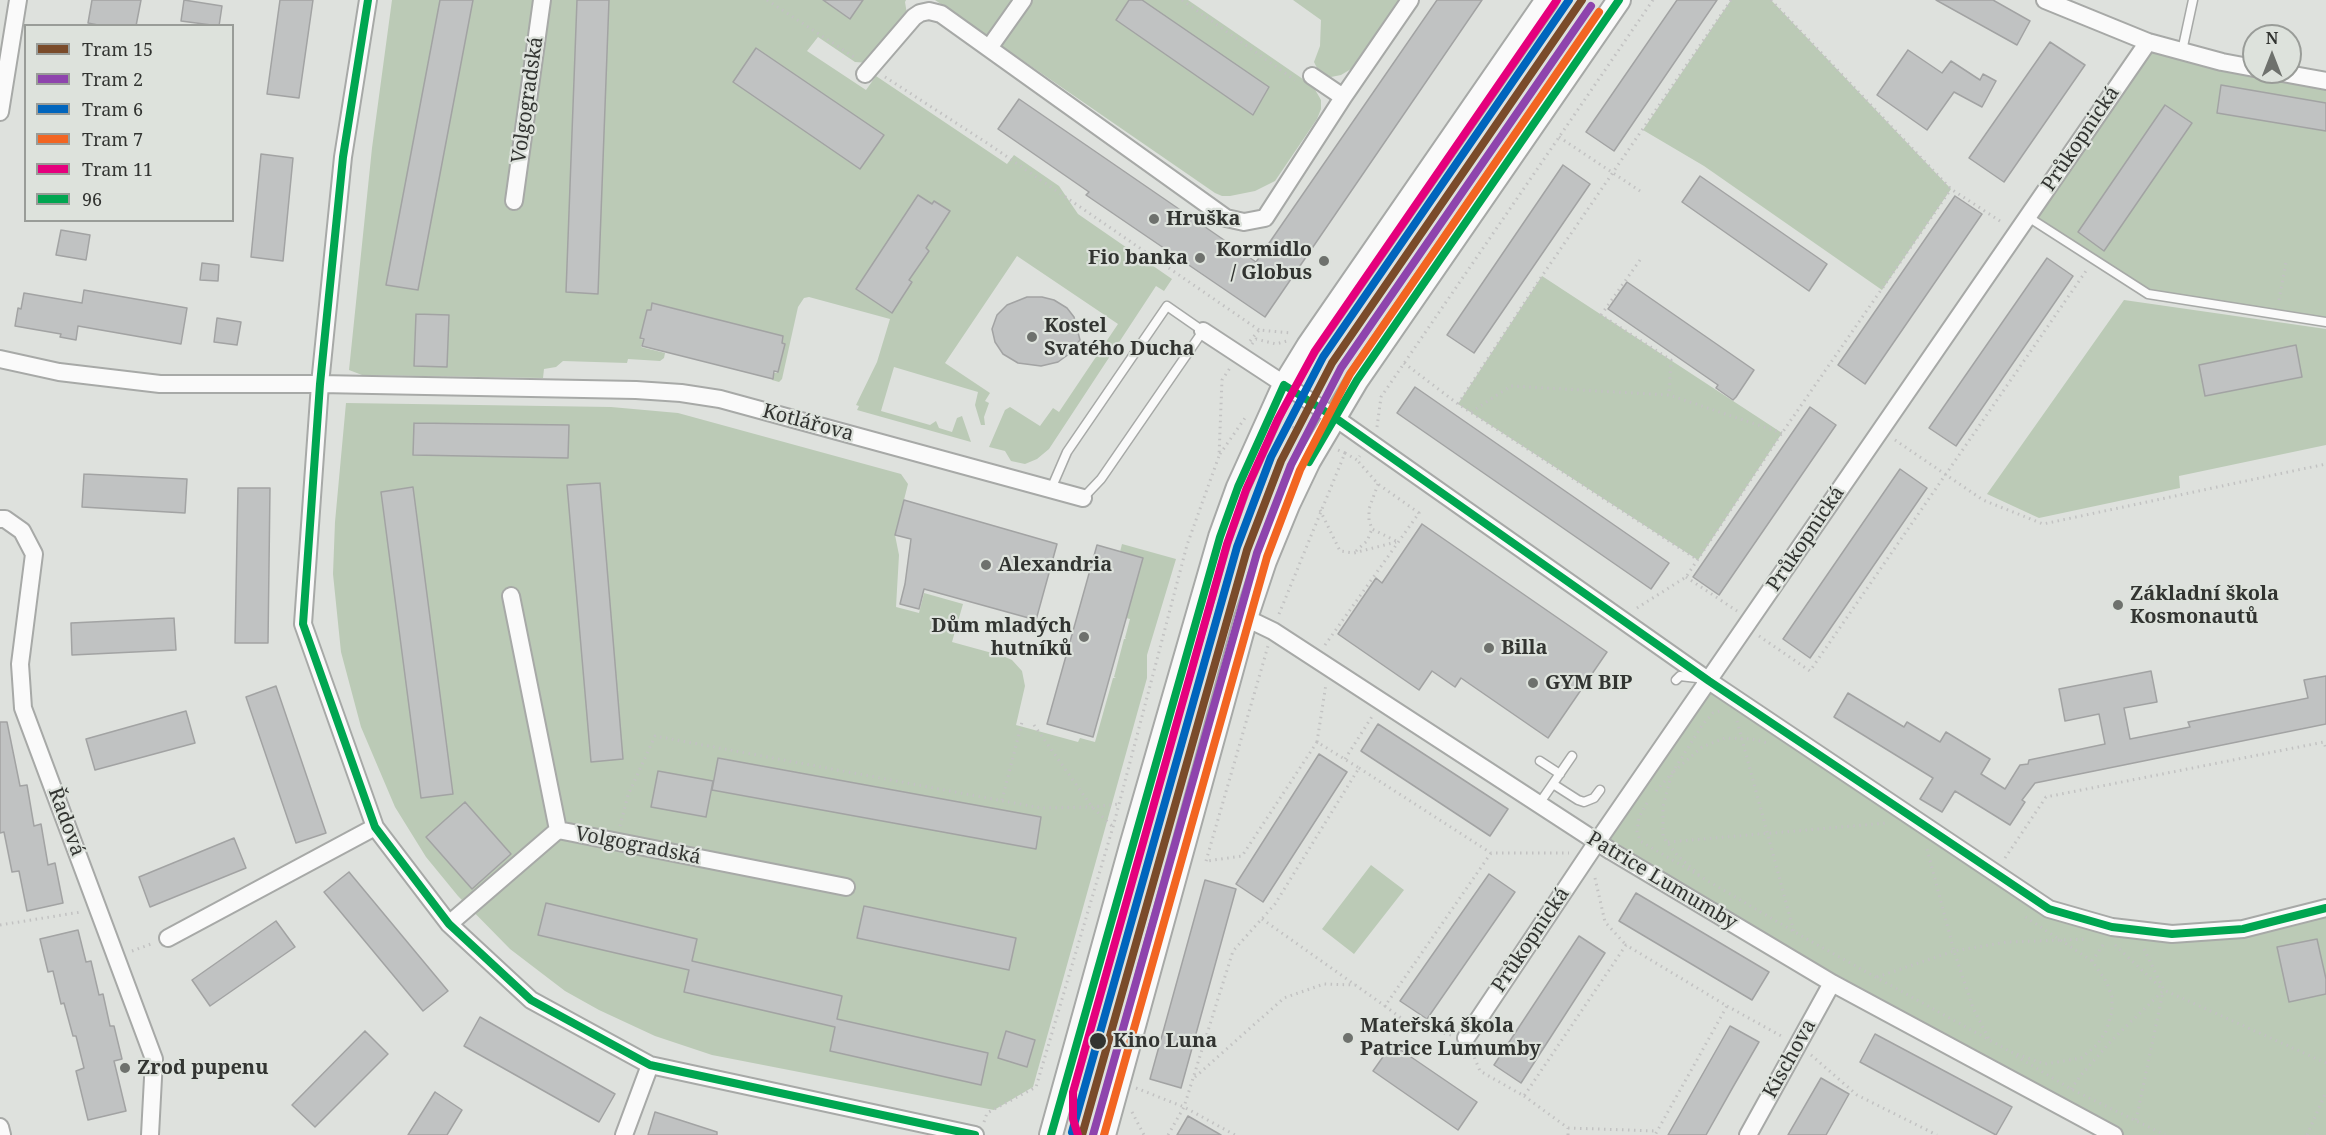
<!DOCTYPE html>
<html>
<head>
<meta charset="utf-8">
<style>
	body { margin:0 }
	#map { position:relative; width:2326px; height:1135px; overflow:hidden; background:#dee1dd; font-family:"Noto Serif",serif }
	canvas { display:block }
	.legend { position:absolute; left:24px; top:24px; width:210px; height:198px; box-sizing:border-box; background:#dde2dc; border:2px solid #999c98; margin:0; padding:8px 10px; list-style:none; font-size:18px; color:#323431 }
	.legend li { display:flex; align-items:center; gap:12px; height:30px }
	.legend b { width:30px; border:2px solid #999c98 }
	.north { position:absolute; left:2242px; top:24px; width:60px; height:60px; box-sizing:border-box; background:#dde2dc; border:2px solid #999c98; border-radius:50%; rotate:0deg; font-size:16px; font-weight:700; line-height:24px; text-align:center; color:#323431 }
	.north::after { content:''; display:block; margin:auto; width:21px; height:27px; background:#6e716d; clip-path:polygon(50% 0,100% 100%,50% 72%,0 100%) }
</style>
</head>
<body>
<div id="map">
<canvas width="2326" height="1135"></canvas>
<ul class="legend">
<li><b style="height:8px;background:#7a4b2a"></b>Tram 15</li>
<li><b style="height:8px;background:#8e44ad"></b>Tram 2</li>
<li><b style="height:8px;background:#0065bd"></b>Tram 6</li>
<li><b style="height:8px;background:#f26522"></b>Tram 7</li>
<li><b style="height:8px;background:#e5007d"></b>Tram 11</li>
<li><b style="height:8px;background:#00a651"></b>96</li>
</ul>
<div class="north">N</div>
</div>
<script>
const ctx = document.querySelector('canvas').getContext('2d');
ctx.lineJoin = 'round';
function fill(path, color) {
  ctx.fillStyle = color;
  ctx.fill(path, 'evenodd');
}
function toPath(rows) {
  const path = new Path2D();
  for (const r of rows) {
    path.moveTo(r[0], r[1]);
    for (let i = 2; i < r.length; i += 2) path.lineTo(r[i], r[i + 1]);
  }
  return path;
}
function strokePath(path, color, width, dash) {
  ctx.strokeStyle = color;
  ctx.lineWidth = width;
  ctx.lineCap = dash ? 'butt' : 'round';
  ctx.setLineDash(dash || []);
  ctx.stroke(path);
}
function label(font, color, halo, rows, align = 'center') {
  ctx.font = font + ' "Noto Serif",serif';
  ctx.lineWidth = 4.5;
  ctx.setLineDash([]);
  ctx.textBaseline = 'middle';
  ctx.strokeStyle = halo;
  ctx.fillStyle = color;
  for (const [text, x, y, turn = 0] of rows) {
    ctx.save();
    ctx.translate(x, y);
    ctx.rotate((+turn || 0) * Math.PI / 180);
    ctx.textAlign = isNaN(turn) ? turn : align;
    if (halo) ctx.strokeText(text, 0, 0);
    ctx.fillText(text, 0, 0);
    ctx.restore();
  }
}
fill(toPath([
	[392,0,906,0,905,2,907,14,869,63,855,62,818,37,807,51,866,90,876,76,1007,164,1014,155,1059,186,1078,214,1172,279,1164,291,1156,286,1049,449,1037,459,1025,464,1011,461,1005,451,989,447,1005,410,1010,407,1040,426,1053,408,1059,412,1118,324,1017,256,945,363,990,393,985,401,989,403,984,417,985,425,981,425,975,405,978,392,894,367,881,411,930,425,936,421,939,428,952,432,957,418,962,416,971,442,857,410,859,406,856,405,877,362,890,319,809,297,804,298,798,307,782,379,779,382,772,380,774,373,777,373,779,365,652,305,650,311,647,311,644,320,648,321,640,339,643,340,641,347,665,353,664,358,660,361,628,359,627,363,563,361,556,367,544,369,543,378,362,375,349,370,372,148],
	[935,0,1188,0,1313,86,1321,100,1321,109,1317,119,1275,181,1255,191,1230,196,1222,196,1215,193],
	[1293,0,1399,0,1351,69,1341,75,1331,77,1319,72,1314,62,1320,46,1321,20],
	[1731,0,1771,0,1951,189,1882,290,1704,166,1643,130],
	[2148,42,2254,72,2277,72,2326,81,2326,322,2148,294,2028,217],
	[1542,276,1782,433,1698,560,1458,404],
	[2124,300,2326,329,2326,445,2179,476,2180,488,2039,518,1987,494],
	[346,403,611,407,678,413,901,474,908,484,895,535,899,555,896,607,919,613,924,593,963,604,952,642,1003,656,1012,660,1022,671,1025,686,1016,725,1078,742,1080,738,1095,742,1113,678,1116,678,1114,677,1124,639,1126,639,1125,638,1130,619,1126,618,1120,552,1122,544,1176,559,1147,655,1147,678,1033,1087,994,1110,712,1055,655,1036,599,1010,565,991,510,949,458,896,426,857,395,807,361,727,341,652,333,574,335,522],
	[1709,681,2049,909,2172,934,2326,908,2326,1135,2113,1135,1597,842],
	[1371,865,1404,890,1354,954,1322,929]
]), '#bbcab6');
const building = toPath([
	[92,0,141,0,136,26,103,26,88,23,92,0],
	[184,0,222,6,219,26,181,21,184,0],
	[280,0,313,0,299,98,267,94,280,0],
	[440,0,473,0,418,290,386,285,440,0],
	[577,0,609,0,598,294,566,292,577,0],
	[823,0,863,0,850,19,823,0],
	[1129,0,1142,0,1269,87,1253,115,1116,20,1129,0],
	[1437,0,1482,0,1265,317,1086,195,1089,192,998,129,1019,99,1256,262,1437,0],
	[1677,0,1717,0,1614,151,1586,132,1677,0],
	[1936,0,1993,0,2030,21,2017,45,1936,0],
	[2050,42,2085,65,2004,182,1969,158,2050,42],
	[756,48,884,135,860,169,733,82,756,48],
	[1908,50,1942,73,1951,61,1980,80,1983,74,1996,81,1982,107,1954,92,1927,130,1877,95,1908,50],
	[2221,85,2326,103,2326,131,2217,113,2221,85],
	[2165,105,2192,123,2104,251,2078,232,2165,105],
	[261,154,293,158,283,261,251,257,261,154],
	[1563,165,1590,184,1474,353,1447,335,1563,165],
	[1700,176,1827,264,1809,291,1682,202,1700,176],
	[918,195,932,204,934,201,950,211,926,248,929,251,909,280,912,282,892,313,856,289,918,195],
	[1955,196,1982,214,1865,384,1838,365,1955,196],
	[61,230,90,235,86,260,56,255,61,230],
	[2047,258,2073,276,1956,446,1929,428,2047,258],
	[202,263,219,265,218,281,200,280,202,263],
	[1627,282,1754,370,1736,397,1733,400,1716,388,1718,385,1608,309,1627,282],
	[84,290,187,308,181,344,78,326,76,340,60,337,61,334,15,326,18,308,21,309,24,293,82,303,84,290],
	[1027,297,1042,297,1054,300,1067,308,1074,317,1080,340,1069,354,1058,362,1041,366,1018,363,1003,354,995,342,992,329,997,315,1007,305,1027,297],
	[652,303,783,336,782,343,785,344,778,372,774,371,773,379,642,346,644,339,640,338,647,310,651,310,652,303],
	[416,314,449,315,447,367,414,366,416,314],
	[217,318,241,322,237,345,214,342,217,318],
	[2296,345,2302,377,2205,396,2199,365,2296,345],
	[1415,387,1669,563,1651,589,1397,413,1415,387],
	[1810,407,1836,425,1719,595,1693,577,1810,407],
	[414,423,569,425,568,458,413,455,414,423],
	[1900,469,1927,488,1810,658,1783,639,1900,469],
	[84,474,187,479,185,513,82,507,84,474],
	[600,483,623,759,591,762,567,485,600,483],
	[413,487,453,794,421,798,381,492,413,487],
	[238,488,270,488,268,643,235,643,238,488],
	[904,500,1057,544,1036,620,924,589,919,609,900,604,905,584,911,539,895,535,904,500],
	[1422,524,1607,652,1548,738,1461,678,1455,687,1432,671,1419,690,1338,634,1376,578,1382,583,1422,524],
	[1097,545,1143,558,1093,737,1047,724,1097,545],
	[174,618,176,650,72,655,71,623,174,618],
	[2151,671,2157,702,2124,708,2130,739,2190,727,2188,722,2308,698,2304,680,2326,676,2326,724,2035,783,2022,800,2025,802,2010,825,1955,791,1942,812,1920,799,1933,778,1834,717,1848,693,1904,727,1907,722,1940,742,1946,732,1990,759,1981,774,2005,789,2020,765,2028,764,2029,760,2105,744,2099,714,2065,721,2059,689,2151,671],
	[276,686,326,833,296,843,246,697,276,686],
	[186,711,195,743,95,770,86,739,186,711],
	[0,722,7,722,20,786,27,785,34,826,41,824,48,865,55,863,63,903,27,911,19,871,12,872,4,832,0,833,0,722],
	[1378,724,1508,809,1490,836,1361,751,1378,724],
	[1319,754,1347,772,1263,902,1236,884,1319,754],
	[718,758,1041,817,1036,849,712,790,718,758],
	[658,771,713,781,706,817,651,807,658,771],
	[465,802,511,854,472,889,426,837,465,802],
	[234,838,246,868,150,907,139,877,234,838],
	[349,872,448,991,423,1011,324,892,349,872],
	[1489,874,1515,892,1427,1019,1400,1001,1489,874],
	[1205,880,1236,889,1181,1088,1150,1079,1205,880],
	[1636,893,1769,972,1752,1000,1619,921,1636,893],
	[546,903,697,939,692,961,842,996,837,1019,988,1053,981,1085,830,1051,835,1027,684,992,689,970,538,935,546,903],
	[864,906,1016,938,1009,970,857,938,864,906],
	[276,921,295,947,210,1006,192,980,276,921],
	[78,930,86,962,91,961,99,995,103,994,110,1026,114,1026,122,1059,114,1061,126,1111,88,1120,76,1071,84,1068,76,1036,73,1036,64,1003,61,1004,53,971,48,972,40,939,78,930],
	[1579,936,1605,953,1521,1083,1494,1065,1579,936],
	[2317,939,2326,979,2326,994,2289,1002,2277,947,2317,939],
	[480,1017,615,1094,599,1122,464,1046,480,1017],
	[1730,1026,1759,1042,1733,1087,1706,1135,1668,1135,1730,1026],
	[365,1031,388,1054,315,1127,292,1105,365,1031],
	[1006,1031,1035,1040,1027,1067,998,1058,1006,1031],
	[1875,1034,2012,1107,1996,1135,1860,1062,1875,1034],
	[1392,1044,1477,1102,1458,1130,1373,1071,1392,1044],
	[1821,1078,1849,1094,1826,1135,1788,1135,1821,1078],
	[435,1092,462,1110,447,1135,408,1135,435,1092],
	[655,1112,717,1132,717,1135,648,1135,655,1112],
	[1188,1116,1221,1135,1177,1135,1188,1116]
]);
fill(building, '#c0c2c2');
strokePath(building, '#a2a3a3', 1.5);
const lane = toPath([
	[2182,51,2193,0],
	[2028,217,2148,294,2326,322],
	[1051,489,1067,452,1167,306,1203,331,1101,479,1083,498],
	[1676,680,1680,676,1697,678],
	[1540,761,1560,774],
	[1553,784,1578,800,1584,802,1594,798,1600,790],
	[1539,804,1572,756]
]);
const street = toPath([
	[368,0,343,157,320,384,303,624,375,827,449,924,531,1000,650,1065,975,1135],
	[2045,0,2148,42,2222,62,2254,68],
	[989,48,1023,0],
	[2277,72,2326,81],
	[865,74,914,17,920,13,929,11,941,14,1226,218,1244,222,1265,218,1344,96,1410,0],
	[1312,76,1343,97],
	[0,112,18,0],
	[514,201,542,0],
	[1203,331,1334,417,1709,681,2049,909,2112,927,2172,934,2243,929,2326,908],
	[0,359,59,372,160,384,320,384,636,390,681,393,720,399,1083,498],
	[0,519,5,519,22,531,34,554,20,664,23,708,154,1059,150,1135],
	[511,596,558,830],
	[1246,618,1273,631,1611,851,1832,983,2114,1135],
	[558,830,846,887],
	[449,924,558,830],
	[168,938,375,827],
	[1466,1038,1597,842,2148,42],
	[0,1127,2,1135],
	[624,1135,650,1065],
	[1748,1135,1832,983]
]);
const secondary = toPath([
	[1051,1135,1131,846,1220,537,1238,487,1284,385,1308,346,1547,0],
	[1104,1135,1246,618,1265,561,1288,505,1309,461,1357,380,1619,0]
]);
strokePath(lane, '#a7a9a7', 11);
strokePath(street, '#a7a9a7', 20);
strokePath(secondary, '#a7a9a7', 26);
strokePath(toPath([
	[767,0,857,59],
	[1182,0,1295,80],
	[1771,0,1951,189,2003,223],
	[885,77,987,143,1259,330],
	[1559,137,1640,191],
	[1640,260,1601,315,1671,360,1669,395],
	[2279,300,2286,262],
	[1250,341,1259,330,1291,333],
	[1252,344,1256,339,1276,344,1287,341],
	[1324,357,1340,369],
	[1404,363,1458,404,1698,560],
	[1458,404,1542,276,1731,0],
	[1471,412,1511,386,1669,395,1782,433],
	[1287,424,1302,432],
	[1377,427,1381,397,1653,0],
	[1895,440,1983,500,2043,524,2326,464],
	[1345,453,1357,460,1360,456],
	[1220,454,1245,418],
	[1378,484,1369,509,1369,520,1372,529,1398,542],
	[1320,510,1340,551,1354,553,1396,542],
	[1356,551,1367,541,1372,529],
	[1686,577,1737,611],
	[1637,608,1686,577,1782,433,1951,189],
	[1279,614,1345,453,1338,450],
	[1759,636,1810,671,2086,271],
	[1325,645,1419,513,1378,484,1357,460],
	[1737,721,1794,932],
	[1034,725,1092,807,1113,827],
	[1317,742,1326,684],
	[1345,759,1373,715],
	[1359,768,1491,853,1569,853],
	[1656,791,1672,773,1703,724,1713,713,1720,711],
	[1002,800,1022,722],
	[1647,803,1639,817,1637,831,1640,841,1805,938,2011,1052,2045,1064,2081,1058,2097,1045,2106,1031,2112,1012,2112,997,2106,981,2092,961,2024,916],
	[620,826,628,795,655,736,1041,808,1092,807,1119,804],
	[1668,842,1887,823],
	[1927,849,1954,951,1973,1008,1990,1041],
	[2005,858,2046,797,2324,742,2326,749],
	[1206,861,1268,646],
	[1699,875,1677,855,1663,837,1663,806,1672,773,1702,747,1725,738,1752,739,1768,743],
	[1595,878,1605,922,1626,945],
	[1262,919,1385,1006],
	[0,925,81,912],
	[2115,945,2161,988],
	[2144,949,2164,990,2326,1063],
	[132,951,151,944],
	[2092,961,2105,942],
	[1877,977,1954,951,2007,942,2087,939],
	[1727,1006,1783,1037],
	[1451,1035,1409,1024,1385,1006,1491,853],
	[1472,1052,1480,1071,1524,1096,1626,945,1727,1006,1655,1135],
	[1811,1055,1857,1095,1937,1135],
	[2016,1056,2071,1089,2165,1135],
	[1195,1077,1284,998,1324,984,1355,985],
	[1136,1088,1184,1107,1235,1135],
	[2071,1089,2082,1074,2113,1039,2164,990],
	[1524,1096,1568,1128,1568,1135],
	[1132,1112,1144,1135],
	[2136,1120,2163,992],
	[984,1122,987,1113,1036,1087,1113,827,1187,545,1219,456,1222,380,1230,368],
	[1568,1128,1657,1131],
	[1168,1135,1184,1107,1233,951,1275,904,1359,768,1317,742,1242,856,1207,861],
	[2307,1135,2326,1092]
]), '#c2c2c2', 3, [1.5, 4.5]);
strokePath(lane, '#fafafa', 8);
strokePath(street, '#fafafa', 16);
strokePath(secondary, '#fafafa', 22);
strokePath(toPath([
	[368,0,343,157,320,384,303,624,375,827,449,924,531,1000,650,1065,975,1135],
	[1309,462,1357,380,1619,0],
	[1051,1135,1220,537,1238,487,1284,385,1334,417,1709,681,2049,909,2112,927,2172,934,2243,929,2326,908]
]), '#00a651', 8);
strokePath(toPath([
	[1082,1135,1247,550,1281,461,1332,363,1582,0]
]), '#7a4b2a', 8);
strokePath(toPath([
	[1093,1135,1257,553,1291,465,1341,368,1591,6]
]), '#8e44ad', 8);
strokePath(toPath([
	[1072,1132,1237,547,1271,457,1323,357,1569,0]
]), '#0065bd', 8);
strokePath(toPath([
	[1104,1135,1267,557,1300,470,1350,374,1599,12]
]), '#f26522', 8);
strokePath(toPath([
	[1078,1135,1073,1119,1073,1092,1227,544,1246,490,1278,419,1315,351,1557,0]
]), '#e5007d', 8);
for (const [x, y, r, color] of [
	[1154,219,6,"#6e716d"],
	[1200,258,6,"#6e716d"],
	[1324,261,6,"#6e716d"],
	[1032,337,6,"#6e716d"],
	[986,565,6,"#6e716d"],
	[2118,605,6,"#6e716d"],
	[1084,637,6,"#6e716d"],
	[1489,648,6,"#6e716d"],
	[1533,683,6,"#6e716d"],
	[1348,1038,6,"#6e716d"],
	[1098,1041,9,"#323431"],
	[125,1068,6,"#6e716d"]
]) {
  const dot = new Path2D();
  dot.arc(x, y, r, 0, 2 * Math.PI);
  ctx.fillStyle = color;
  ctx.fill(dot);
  strokePath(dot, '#dde2dc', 2);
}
label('20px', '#323431', '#dde2dc', [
	["Volgogradská",528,100,-82],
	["Průkopnická",2081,139,-56],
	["Kotlářova",808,423,15],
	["Průkopnická",1806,539,-56],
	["Řadová",66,822,70],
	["Volgogradská",638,846,11],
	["Patrice Lumumby",1662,881,31],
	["Průkopnická",1531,940,-56],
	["Kischova",1790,1059,-61]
]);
label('bold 20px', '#323431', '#dde2dc', [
	["Hruška",1166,219],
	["Kormidlo",1312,250,"right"],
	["/ Globus",1312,273,"right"],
	["Fio banka",1188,258,"right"],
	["Kostel",1044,326],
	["Svatého Ducha",1044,349],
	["Alexandria",998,565],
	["Základní škola",2130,594],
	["Kosmonautů",2130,617],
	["Dům mladých",1072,626,"right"],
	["hutníků",1072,649,"right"],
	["Billa",1501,648],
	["GYM BIP",1545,683],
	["Mateřská škola",1360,1026],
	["Patrice Lumumby",1360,1049],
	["Zrod pupenu",137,1068]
], 'left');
label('bold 20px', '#323431', '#dde2dc', [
	["Kino Luna",1113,1041]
], 'left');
</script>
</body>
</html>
